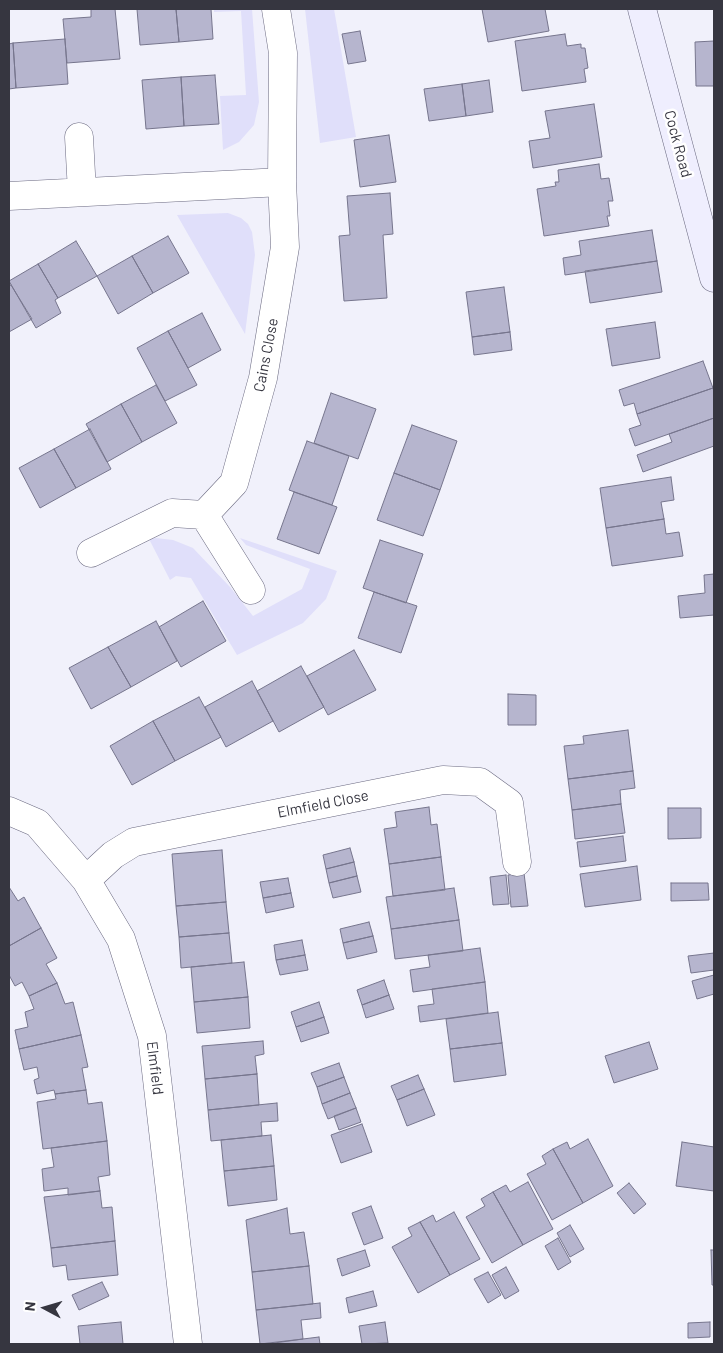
<!DOCTYPE html>
<html>
<head>
<meta charset="utf-8">
<style>
	body { margin:0 }
	#map { position:relative; width:723px; height:1353px; overflow:hidden; background:#f1f1fb; font-family:Barlow,sans-serif }
	canvas { display:block }
	.frame { position:absolute; inset:0; border:10px solid #363640; pointer-events:none }
	.north { position:absolute; left:20px; top:1283px; width:50px; height:50px; -webkit-text-stroke:4px #fff; paint-order:stroke; rotate:276deg; font-size:14px; font-weight:700; line-height:20px; text-align:center; color:#363640 }
	.north::after { content:''; display:block; margin:auto; width:18px; height:22px; background:#363640; clip-path:polygon(50% 0,100% 100%,50% 72%,0 100%) }
</style>
</head>
<body>
<div id="map">
<canvas width="723" height="1353"></canvas>
<div class="frame"></div>
<div class="north">N</div>
</div>
<script>
const ctx = document.querySelector('canvas').getContext('2d');
ctx.lineJoin = 'round';
function fill(path, color) {
  ctx.fillStyle = color;
  ctx.fill(path, 'evenodd');
}
function toPath(rows) {
  const path = new Path2D();
  for (const r of rows) {
    path.moveTo(r[0], r[1]);
    for (let i = 2; i < r.length; i += 2) path.lineTo(r[i], r[i + 1]);
  }
  return path;
}
function strokePath(path, color, width, dash) {
  ctx.strokeStyle = color;
  ctx.lineWidth = width;
  ctx.lineCap = dash ? 'butt' : 'round';
  ctx.setLineDash(dash || []);
  ctx.stroke(path);
}
function label(font, color, halo, rows, align = 'center') {
  ctx.font = font + ' Barlow,sans-serif';
  ctx.lineWidth = 5;
  ctx.setLineDash([]);
  ctx.textBaseline = 'middle';
  ctx.strokeStyle = halo;
  ctx.fillStyle = color;
  for (const [text, x, y, turn = 0] of rows) {
    ctx.save();
    ctx.translate(x, y);
    ctx.rotate((+turn || 0) * Math.PI / 180);
    ctx.textAlign = isNaN(turn) ? turn : align;
    if (halo) ctx.strokeText(text, 0, 0);
    ctx.fillText(text, 0, 0);
    ctx.restore();
  }
}
fill(toPath([
	[214,9,252,9,259,102,254,125,239,142,223,150,220,96,246,95,241,11,214,12],
	[305,9,334,9,356,137,320,143],
	[228,213,241,218,248,224,252,232,255,255,245,334,177,215],
	[156,538,173,540,193,548,230,587,253,616,302,589,310,569,246,545,240,538,337,571,326,599,303,623,237,655,191,578,176,576,170,580,149,539]
]), '#e0dffa');
const building = toPath([
	[91,9,115,9,120,59,67,63,63,19,91,17,91,9],
	[137,9,176,9,179,42,140,45,137,9],
	[176,9,211,9,213,39,179,42,176,9],
	[482,9,545,9,549,31,488,42,482,9],
	[360,31,366,61,348,64,342,34,360,31],
	[565,34,567,46,581,44,581,48,585,48,588,68,584,69,586,82,522,91,515,41,565,34],
	[65,39,68,84,16,88,13,43,65,39],
	[714,41,714,86,696,86,695,42,714,41],
	[13,43,16,88,9,89,9,44,13,43],
	[215,75,219,124,184,126,181,77,215,75],
	[181,77,184,126,146,129,142,80,181,77],
	[489,80,493,112,466,116,462,84,489,80],
	[462,84,466,116,429,121,424,89,462,84],
	[594,104,602,157,533,168,529,141,550,138,545,111,594,104],
	[389,135,396,182,360,187,354,140,389,135],
	[599,164,601,179,609,178,613,201,608,201,610,216,607,216,609,226,544,236,537,189,556,186,555,182,559,182,558,170,599,164],
	[390,193,393,234,383,235,387,298,344,301,339,236,350,235,347,196,390,193],
	[652,230,657,261,565,275,563,258,581,255,579,241,652,230],
	[168,236,189,273,153,293,132,256,168,236],
	[76,241,97,276,58,298,38,264,76,241],
	[132,256,153,293,118,314,97,276,132,256],
	[657,261,662,292,590,303,585,271,657,261],
	[38,264,58,298,55,300,61,313,36,328,9,281,38,264],
	[11,285,32,319,9,332,9,286,11,285],
	[504,287,510,332,472,337,466,292,504,287],
	[202,313,221,350,188,368,168,331,202,313],
	[655,322,660,358,612,366,606,329,655,322],
	[168,331,197,385,165,401,137,348,168,331],
	[510,332,512,350,474,355,472,337,510,332],
	[703,361,713,388,637,414,634,403,624,406,619,390,703,361],
	[156,385,177,423,142,442,121,404,156,385],
	[713,388,714,392,714,418,635,446,629,429,641,425,637,414,713,388],
	[331,393,376,409,358,459,314,443,331,393],
	[121,404,142,442,107,462,86,424,121,404],
	[714,418,714,446,643,472,637,455,672,442,669,434,714,418],
	[412,425,457,441,440,490,394,473,412,425],
	[90,429,111,469,76,488,54,449,90,429],
	[307,441,349,456,332,505,289,490,307,441],
	[54,449,76,488,40,508,19,468,54,449],
	[394,473,440,490,423,536,377,520,394,473],
	[671,477,674,500,661,502,664,519,606,528,600,488,671,477],
	[294,492,337,507,319,554,277,539,294,492],
	[664,519,666,534,679,532,683,556,612,566,606,528,664,519],
	[380,540,423,554,406,603,363,588,380,540],
	[714,574,714,615,680,618,678,596,705,593,704,575,714,574],
	[374,592,417,606,401,653,358,638,374,592],
	[203,601,226,641,181,667,159,627,203,601],
	[156,621,177,661,131,687,108,647,156,621],
	[108,647,131,687,91,709,69,668,108,647],
	[354,650,376,690,328,715,307,676,354,650],
	[301,666,324,707,279,732,257,691,301,666],
	[252,681,273,721,226,747,205,707,252,681],
	[508,694,536,695,536,725,508,725,508,694],
	[199,697,221,737,175,761,153,721,199,697],
	[153,721,175,761,132,785,110,746,153,721],
	[628,730,633,771,568,779,564,746,584,744,583,736,628,730],
	[633,771,635,788,620,790,621,804,572,810,568,779,633,771],
	[621,804,625,833,575,839,572,810,621,804],
	[429,807,431,825,437,824,441,857,389,864,384,829,397,827,395,812,429,807],
	[668,808,701,808,701,838,668,839,668,808],
	[623,836,626,861,580,867,577,842,623,836],
	[350,848,354,862,326,869,323,855,350,848],
	[222,850,226,902,176,906,172,854,222,850],
	[441,857,445,890,393,896,389,864,441,857],
	[354,862,357,876,329,883,326,869,354,862],
	[637,866,641,900,585,907,580,874,637,866],
	[524,873,528,906,511,907,508,875,524,873],
	[506,875,509,904,493,905,490,877,506,875],
	[357,876,361,892,333,898,329,883,357,876],
	[288,878,291,893,263,898,260,882,288,878],
	[671,883,708,883,709,900,671,901,671,883],
	[9,887,18,901,24,897,41,928,9,946,9,887],
	[454,888,459,920,391,929,386,897,454,888],
	[291,893,294,907,266,913,263,898,291,893],
	[226,902,229,933,179,937,176,906,226,902],
	[459,920,463,951,395,959,391,929,459,920],
	[369,922,373,936,343,943,340,929,369,922],
	[41,928,57,958,46,964,57,983,29,996,22,982,15,986,9,975,9,946,41,928],
	[229,933,232,963,181,968,179,937,229,933],
	[373,936,377,952,347,959,343,943,373,936],
	[302,940,305,955,276,960,274,945,302,940],
	[480,948,485,982,413,992,410,970,430,967,428,955,480,948],
	[714,953,714,970,691,973,688,956,714,953],
	[305,955,308,970,280,975,276,960,305,955],
	[244,962,248,997,194,1002,191,967,244,962],
	[714,975,714,994,697,999,692,981,714,975],
	[384,980,389,995,362,1005,357,990,384,980],
	[485,982,488,1013,420,1022,418,1006,434,1004,432,989,485,982],
	[57,983,65,1004,73,1002,81,1035,19,1049,15,1030,28,1027,25,1012,34,1009,29,996,57,983],
	[389,995,394,1009,366,1018,362,1005,389,995],
	[248,997,250,1028,197,1033,194,1002,248,997],
	[319,1002,324,1017,296,1027,291,1012,319,1002],
	[498,1012,502,1043,450,1049,446,1019,498,1012],
	[324,1017,329,1033,301,1042,296,1027,324,1017],
	[81,1035,88,1067,82,1068,86,1090,55,1094,54,1090,37,1094,34,1080,39,1078,37,1067,24,1070,19,1049,81,1035],
	[263,1041,264,1054,255,1056,257,1074,205,1079,202,1046,263,1041],
	[649,1042,658,1069,614,1083,605,1056,649,1042],
	[502,1043,506,1075,454,1082,450,1049,502,1043],
	[339,1063,344,1077,317,1087,311,1073,339,1063],
	[257,1074,259,1105,208,1110,205,1079,257,1074],
	[418,1075,424,1089,397,1100,391,1086,418,1075],
	[344,1077,350,1093,322,1104,317,1087,344,1077],
	[424,1089,435,1115,407,1126,397,1100,424,1089],
	[86,1090,88,1104,102,1102,107,1141,43,1149,37,1102,56,1099,55,1094,86,1090],
	[350,1093,356,1108,328,1119,322,1104,350,1093],
	[277,1103,278,1121,261,1122,262,1136,211,1141,208,1110,277,1103],
	[356,1108,361,1122,339,1130,334,1116,356,1108],
	[362,1124,372,1152,341,1163,331,1135,362,1124],
	[271,1135,274,1166,224,1171,221,1140,271,1135],
	[588,1139,613,1186,583,1203,553,1149,567,1142,570,1149,588,1139],
	[107,1141,110,1175,98,1177,100,1191,68,1195,68,1188,44,1191,42,1169,54,1167,51,1148,107,1141],
	[682,1142,714,1147,714,1191,676,1186,682,1142],
	[553,1149,583,1203,552,1220,527,1174,546,1164,542,1156,553,1149],
	[274,1166,277,1200,228,1206,224,1171,274,1166],
	[528,1182,553,1229,523,1245,493,1192,506,1185,510,1192,528,1182],
	[629,1183,646,1204,634,1214,617,1193,629,1183],
	[100,1191,102,1208,112,1207,115,1241,51,1248,44,1197,100,1191],
	[493,1192,523,1245,492,1263,466,1217,485,1206,481,1199,493,1192],
	[371,1206,383,1238,364,1245,352,1213,371,1206],
	[287,1208,290,1234,304,1232,309,1266,252,1272,246,1220,287,1208],
	[454,1212,480,1259,450,1275,420,1222,433,1215,436,1222,454,1212],
	[420,1222,450,1275,418,1293,392,1247,412,1236,408,1228,420,1222],
	[570,1225,584,1249,570,1257,557,1233,570,1225],
	[558,1238,571,1262,558,1270,545,1246,558,1238],
	[115,1241,118,1275,68,1280,66,1265,53,1267,51,1248,115,1241],
	[365,1250,370,1266,342,1276,337,1259,365,1250],
	[711,1250,714,1250,714,1285,712,1285,711,1250],
	[309,1266,313,1304,256,1310,252,1272,309,1266],
	[506,1267,519,1291,505,1299,492,1275,506,1267],
	[488,1272,501,1295,488,1303,474,1279,488,1272],
	[102,1282,109,1296,79,1310,72,1295,102,1282],
	[373,1291,377,1306,349,1313,346,1298,373,1291],
	[320,1303,321,1318,301,1320,303,1339,260,1344,256,1310,320,1303],
	[121,1322,123,1344,80,1344,78,1326,121,1322],
	[385,1322,388,1343,362,1344,359,1326,385,1322],
	[710,1322,710,1337,688,1338,688,1323,710,1322],
	[319,1337,320,1344,267,1344,303,1339,319,1337]
]);
fill(building, '#b6b5ce');
strokePath(building, '#76758d', 1);
const street = toPath([
	[79,137,82,192],
	[9,196,282,182],
	[204,515,251,590],
	[91,553,172,513,204,515,234,483,263,378,285,247,282,182,283,53,276,9],
	[9,811,37,823,86,880,121,939,152,1036,188,1344],
	[86,880,113,855,134,842,443,780,480,782,509,803,517,862]
]);
const secondary = toPath([
	[642,9,714,278]
]);
strokePath(street, '#6b6a81', 29);
strokePath(secondary, '#6b6a81', 29);
strokePath(street, '#fff', 28);
strokePath(secondary, '#efeefe', 28);
label('15px', '#363640', '#fff', [
	["Cock Road",678,144,75],
	["Cains Close",266,355,-79],
	["Elmfield Close",323,804,-11],
	["Elmfield",155,1068,83]
]);
</script>
</body>
</html>
